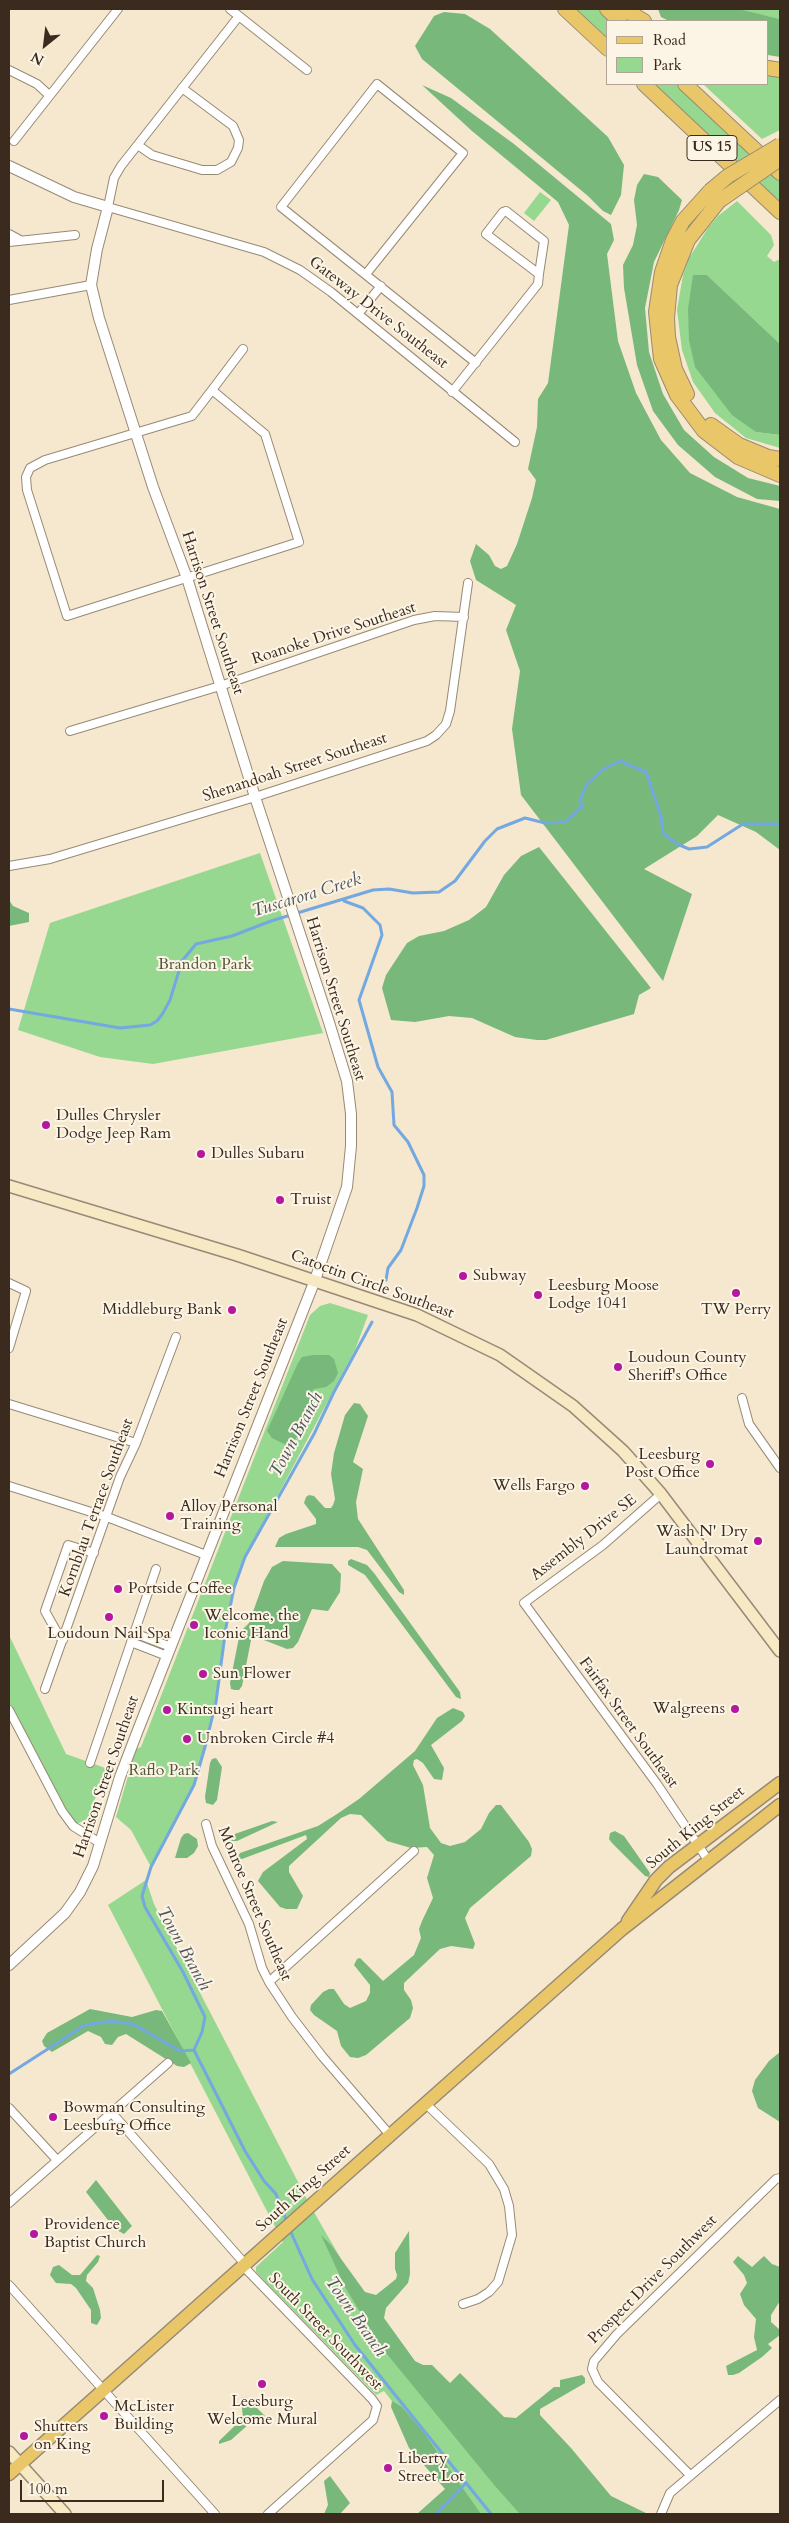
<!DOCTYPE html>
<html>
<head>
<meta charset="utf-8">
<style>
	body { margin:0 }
	#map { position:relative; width:789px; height:2523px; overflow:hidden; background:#f5e8ce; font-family:Cardo,serif }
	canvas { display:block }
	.frame { position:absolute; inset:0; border:10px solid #3b2a1e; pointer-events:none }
	.legend { position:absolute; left:606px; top:20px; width:162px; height:65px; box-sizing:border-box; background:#fcf5e5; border:1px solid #afa495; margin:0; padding:6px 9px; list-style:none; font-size:15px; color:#3b2a1e }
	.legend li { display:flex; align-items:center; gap:10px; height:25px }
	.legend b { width:25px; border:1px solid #afa495 }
	.north { position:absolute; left:20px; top:20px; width:50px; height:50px; -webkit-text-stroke:4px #fcf5e5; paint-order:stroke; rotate:209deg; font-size:14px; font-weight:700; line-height:20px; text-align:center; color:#3b2a1e }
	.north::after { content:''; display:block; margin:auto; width:18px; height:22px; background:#3b2a1e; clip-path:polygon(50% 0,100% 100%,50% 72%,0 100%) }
	.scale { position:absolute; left:20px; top:2480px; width:144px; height:22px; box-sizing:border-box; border:2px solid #3b2a1e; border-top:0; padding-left:6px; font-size:15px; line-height:18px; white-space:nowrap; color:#3b2a1e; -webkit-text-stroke:4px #fcf5e5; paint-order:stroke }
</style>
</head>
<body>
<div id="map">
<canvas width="789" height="2523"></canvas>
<div class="frame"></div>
<ul class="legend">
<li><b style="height:6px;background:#e9c769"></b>Road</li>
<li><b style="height:14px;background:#96d88f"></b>Park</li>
</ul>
<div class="north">N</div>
<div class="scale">100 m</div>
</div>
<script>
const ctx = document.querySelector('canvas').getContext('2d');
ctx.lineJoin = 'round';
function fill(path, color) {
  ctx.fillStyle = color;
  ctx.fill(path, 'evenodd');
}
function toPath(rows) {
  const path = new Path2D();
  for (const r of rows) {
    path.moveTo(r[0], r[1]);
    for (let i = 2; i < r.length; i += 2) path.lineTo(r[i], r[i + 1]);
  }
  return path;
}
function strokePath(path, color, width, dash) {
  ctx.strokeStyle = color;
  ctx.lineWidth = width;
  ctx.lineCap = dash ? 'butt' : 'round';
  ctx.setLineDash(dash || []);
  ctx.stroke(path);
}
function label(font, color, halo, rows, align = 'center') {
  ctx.font = font + ' Cardo,serif';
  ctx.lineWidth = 4;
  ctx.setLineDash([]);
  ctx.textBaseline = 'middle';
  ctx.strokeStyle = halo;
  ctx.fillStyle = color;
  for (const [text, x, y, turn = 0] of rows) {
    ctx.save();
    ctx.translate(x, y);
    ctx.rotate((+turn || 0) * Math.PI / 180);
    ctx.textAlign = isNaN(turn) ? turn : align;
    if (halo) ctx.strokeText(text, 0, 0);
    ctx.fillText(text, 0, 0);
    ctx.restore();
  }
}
fill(toPath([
	[575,9,598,9,612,21,608,21,608,39],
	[738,9,780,9,780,19,747,12],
	[768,76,780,77,780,130,762,139,703,84,768,84],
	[655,84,678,84,780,180,780,202],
	[540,192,551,200,534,221,524,213],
	[737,201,771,235,774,245,767,256,774,262,780,259,780,344,707,275,756,432,780,435,780,448,746,438,715,413,693,382,682,350,677,310,683,275,689,258,708,228,718,216],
	[260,853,323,1033,153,1064,100,1057,18,1030,50,923],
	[330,1303,368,1315,355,1350,245,1557,234,1588,226,1627,216,1702,205,1747,194,1785,151,1867,131,1830,116,1817,136,1749,141,1747,310,1315,320,1306],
	[9,1635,66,1754,108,1769,94,1801,95,1815,73,1826,9,1710],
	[146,1880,154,1904,311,2207,352,2278,423,2383,542,2514,471,2514,456,2483,384,2391,376,2395,256,2272,256,2267,283,2242,108,1905]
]), '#96d88f');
fill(toPath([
	[658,9,738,9,780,19,780,57,768,55,768,21,669,21,661,17],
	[444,12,465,14,490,29,608,137,624,165,621,195,611,215,603,211,588,196,422,59,415,46,434,16],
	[422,85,451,98,514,144,611,224,614,240,607,254,618,341,636,393,661,440,690,473,737,497,780,509,780,850,756,832,718,815,697,836,644,869,692,894,663,981,521,795,512,729,520,671,506,630,516,605,476,580,470,561,476,544,489,555,495,566,501,569,507,566,517,544,532,498,536,480,528,469,537,427,538,399,548,383,569,225,558,202,472,131],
	[644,174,658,177,682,200,679,210,654,262,645,308,649,352,663,394,684,430,714,457,748,478,780,486,780,501,757,499,715,477,678,445,653,411,637,365,624,288,623,265,633,245,637,225,634,200,637,185],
	[693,275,707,275,780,344,780,435,756,432,732,415,695,367,689,340,688,309],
	[539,847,651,988,639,995,634,1014,546,1040,537,1040,515,1037,472,1018,449,1016,415,1022,391,1020,382,988,386,975,407,943,419,936,444,931,469,920,486,907,504,875,521,856],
	[9,900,13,906,29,913,29,922,9,926],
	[313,1355,329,1355,334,1359,338,1373,334,1381,326,1387,314,1389,310,1394,308,1412,300,1432,294,1441,284,1444,272,1438,267,1431,298,1363,302,1357],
	[354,1403,360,1404,368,1416,353,1462,363,1469,356,1502,358,1519,404,1590,404,1595,399,1592,367,1550,358,1547,275,1547,279,1538,286,1534,316,1524,316,1519,304,1503,306,1497,309,1495,314,1496,325,1508,331,1508,333,1505,335,1499,331,1474,334,1453,345,1415],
	[351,1559,367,1565,374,1573,460,1692,461,1699,456,1697,365,1575,348,1565,348,1561],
	[283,1561,332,1564,341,1574,340,1592,328,1611,312,1609,298,1642,293,1648,287,1649,256,1637,251,1640,242,1686,239,1690,235,1690,231,1689,230,1683,240,1632,249,1623,264,1581,272,1567],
	[453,1708,463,1712,465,1716,462,1721,431,1745,444,1768,442,1780,434,1779,423,1763,417,1759,414,1760,413,1765,423,1785,430,1828,441,1843,450,1846,465,1842,481,1829,489,1813,496,1805,501,1805,529,1842,532,1849,531,1856,470,1908,465,1918,475,1944,473,1949,451,1946,440,1949,404,1983,404,1990,411,2000,413,2008,410,2018,366,2055,358,2058,350,2057,341,2046,337,2031,314,2015,310,2010,311,2005,323,1992,329,1989,334,1989,344,2004,350,2008,366,2001,370,1993,370,1985,354,1965,357,1959,360,1958,383,1981,414,1955,421,1938,419,1929,422,1921,433,1898,427,1878,434,1855,427,1847,411,1848,387,1841,361,1815,350,1814,341,1818,289,1866,289,1872,303,1896,297,1909,286,1909,280,1907,258,1881,263,1872,307,1839,306,1835,242,1859,237,1859,240,1853,318,1826,337,1814,359,1799,415,1751,437,1718],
	[216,1758,222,1767,217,1800,213,1805,206,1803,205,1797,210,1763,212,1759],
	[272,1821,278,1822,237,1841,228,1841,229,1836],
	[615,1831,624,1836,650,1873,649,1877,645,1876,612,1843,609,1839,610,1833],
	[188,1833,197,1839,198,1846,194,1853,187,1858,175,1858,181,1838,184,1834],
	[90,2009,132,2017,156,2010,162,2011,191,2063,184,2067,177,2066,126,2034,118,2037,112,2045,105,2044,101,2037,88,2031,52,2052,44,2046,42,2041,47,2033],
	[780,2052,779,2077,780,2122,758,2108,752,2091,755,2080,769,2061],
	[96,2180,132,2226,124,2234,115,2229,86,2192],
	[409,2231,410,2274,408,2283,386,2308,384,2318,415,2361,423,2365,432,2365,450,2383,460,2373,504,2417,516,2418,554,2387,560,2387,560,2380,582,2375,585,2378,585,2383,540,2409,540,2415,571,2448,611,2496,648,2514,520,2514,495,2486,382,2348,345,2287,321,2235,331,2245,365,2292,376,2295,396,2279,397,2275,395,2269,395,2253],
	[97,2255,100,2256,98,2262,87,2275,86,2281,93,2288,100,2310,101,2318,97,2325,91,2323,91,2310,76,2288,71,2284,56,2283,50,2275,53,2267,59,2265,72,2275,80,2275],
	[738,2256,752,2267,764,2256,772,2264,780,2267,780,2301,771,2315,771,2322,780,2330,780,2335,768,2344,772,2348,762,2357,739,2373,733,2375,728,2375,726,2366,757,2350,754,2337,756,2319,744,2305,740,2294,747,2283,744,2275,733,2262],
	[243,2397,246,2397,265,2416,267,2423,258,2416,231,2440,219,2444,219,2441,243,2418,241,2399],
	[392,2401,402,2407,424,2433,481,2514,417,2514,445,2489,409,2448,391,2407],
	[330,2476,350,2503,340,2514,324,2514,328,2505,324,2481]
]), '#78b87a');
strokePath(toPath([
	[344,901,363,908,380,925,382,935,359,1000,378,1067,392,1092,394,1125,408,1142,424,1175,424,1186,417,1208,401,1250,388,1268,386,1280],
	[9,1009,120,1028,150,1025,157,1021,163,1013,170,1000,182,961,196,944,232,936,271,921,373,890,389,889,413,893,439,892,455,881,485,841,497,829,525,818,545,823,565,822,582,807,580,800,587,784,602,770,620,761,646,772,661,816,663,833,677,844,689,849,707,847,743,824,780,824],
	[9,2074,85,2025,111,2021,133,2024,180,2051,194,2050],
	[287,2222,276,2194,264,2181,245,2151,194,2050,202,2032,205,2017,183,1972,145,1907,142,1896,151,1867,194,1785,205,1747,216,1702,226,1627,234,1588,245,1557,314,1434,334,1392,372,1322],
	[289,2228,312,2279,355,2345,491,2514],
	[436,2514,466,2483]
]), '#73a8e0', 3);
const minor = toPath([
	[230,9,307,70],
	[239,16,121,166,114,178,108,207,264,252,300,270,331,292,515,442],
	[9,70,37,84,49,95],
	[14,141,118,9],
	[139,146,152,155,202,170,217,170,231,162,238,148,239,140,233,126,182,88],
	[506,211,544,241,539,274,486,234,503,212,506,211],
	[9,234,20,240],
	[9,242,75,235],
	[366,274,463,153,377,84,281,207,476,363],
	[9,300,91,285],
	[358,314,381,286],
	[212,390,265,434,299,542,67,616,27,490,26,477,30,468,45,460,192,416,212,390,243,349],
	[452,392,538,284,539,274],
	[70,731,220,686,414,620,435,616,464,617],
	[9,866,50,859,255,797,427,741,436,735,446,724,450,711,468,583],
	[9,1283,26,1291,9,1348],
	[742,1398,749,1424,780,1468],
	[9,1404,136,1443],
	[9,1486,107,1517,206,1555],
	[661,1494,603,1545,524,1603,657,1784,708,1860],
	[134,1633,171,1647],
	[63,1640,59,1636,45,1611,68,1545,94,1553],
	[131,1642,167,1656],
	[45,1689,120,1477,136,1443,176,1337],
	[9,1710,62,1811,73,1826,100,1843],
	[90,1763,156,1569],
	[206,1824,212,1846,249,1924,262,1968,269,1982,292,2017,322,2056,390,2135],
	[269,1982,414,1851],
	[426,2104,489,2164,504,2189,509,2206,512,2235,498,2282,489,2292,478,2299,463,2304],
	[9,2108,57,2160],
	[112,2113,245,2264],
	[9,2203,168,2063],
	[243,2266,372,2399,377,2406,373,2420,268,2514],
	[9,2285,215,2514],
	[690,2475,598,2382,592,2369,594,2361,617,2334,776,2179,780,2178],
	[661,2514,670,2493,780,2400]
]);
const tertiary = toPath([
	[9,166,74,197,108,207,97,249,91,285,99,318,153,487,187,578,255,797,328,1019,347,1081,351,1114,351,1146,347,1187,315,1280,138,1730,120,1777,93,1866,80,1892,65,1913,9,1965]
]);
const secondary = toPath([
	[9,1186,237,1255,417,1315,500,1355,573,1406,623,1451,661,1494,780,1651],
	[9,2452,65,2514]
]);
const primary = toPath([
	[628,1921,656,1880,669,1867,780,1783],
	[9,2474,622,1929,780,1805]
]);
const motorway = toPath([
	[565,9,608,49],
	[607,9,620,21],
	[624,9,644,21],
	[768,68,780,70],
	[644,84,780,212],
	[685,84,780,173],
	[710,191,683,221,673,240,662,272,656,312,661,359,677,395,704,431,738,457,780,475],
	[687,394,675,369,668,337,667,318,670,285,688,240,719,201],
	[711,425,739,445,768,457,780,459]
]);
strokePath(minor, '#988976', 10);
strokePath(tertiary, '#988976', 12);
strokePath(secondary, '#988976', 14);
strokePath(primary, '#988976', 15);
strokePath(motorway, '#988976', 16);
strokePath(minor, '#fff', 8);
strokePath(tertiary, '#fff', 10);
strokePath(secondary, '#f6e9c3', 11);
strokePath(primary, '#e9c769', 12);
strokePath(motorway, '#e9c769', 14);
const motorwayBridge = toPath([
	[710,191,728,176,780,145],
	[719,201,780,159]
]);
strokePath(motorwayBridge, '#988976', 16, []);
strokePath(motorwayBridge, '#e9c769', 14);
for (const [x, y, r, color] of [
	[46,1125,5,"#b5179e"],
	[201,1154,5,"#b5179e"],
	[280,1200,5,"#b5179e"],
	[463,1276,5,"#b5179e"],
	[736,1293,5,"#b5179e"],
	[538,1295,5,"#b5179e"],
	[232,1310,5,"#b5179e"],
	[618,1367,5,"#b5179e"],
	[710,1464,5,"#b5179e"],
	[585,1486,5,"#b5179e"],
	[170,1516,5,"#b5179e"],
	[758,1541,5,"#b5179e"],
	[118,1589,5,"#b5179e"],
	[109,1617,5,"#b5179e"],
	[194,1625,5,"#b5179e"],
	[203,1674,5,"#b5179e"],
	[735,1709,5,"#b5179e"],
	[167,1710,5,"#b5179e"],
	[187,1739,5,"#b5179e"],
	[53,2117,5,"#b5179e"],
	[34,2234,5,"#b5179e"],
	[262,2384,5,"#b5179e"],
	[104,2416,5,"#b5179e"],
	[24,2436,5,"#b5179e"],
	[388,2468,5,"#b5179e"]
]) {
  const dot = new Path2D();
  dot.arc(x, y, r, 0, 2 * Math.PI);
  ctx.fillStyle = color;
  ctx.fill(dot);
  strokePath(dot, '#fcf5e5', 2);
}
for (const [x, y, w] of [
	[712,148,50]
]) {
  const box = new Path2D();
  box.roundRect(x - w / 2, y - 12.5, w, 25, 4);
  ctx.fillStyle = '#fcf5e5';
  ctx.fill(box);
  strokePath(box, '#3b2a1e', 1);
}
label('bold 15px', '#3b2a1e', null, [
	["US 15",712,148]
]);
label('16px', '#3b2a1e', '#fcf5e5', [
	["Gateway Drive Southeast",378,313,38],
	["Harrison Street Southeast",212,613,72],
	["Roanoke Drive Southeast",334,634,-18],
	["Shenandoah Street Southeast",295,768,-18],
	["Harrison Street Southeast",335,999,73],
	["Catoctin Circle Southeast",372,1285,20],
	["Harrison Street Southeast",252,1398,-68],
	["Kornblau Terrace Southeast",97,1508,-70],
	["Assembly Drive SE",584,1538,-38],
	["Fairfax Street Southeast",628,1723,54],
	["Harrison Street Southeast",107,1777,-71],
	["South King Street",696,1828,-39],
	["Monroe Street Southeast",254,1904,67],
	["South King Street",304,2189,-42],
	["Prospect Drive Southwest",653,2280,-45],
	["South Street Southwest",325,2332,46]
]);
label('16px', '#52563a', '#fcf5e5', [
	["Brandon Park",205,965],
	["Raflo Park",164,1771]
]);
label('16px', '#3b2a1e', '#fcf5e5', [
	["Dulles Chrysler",56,1116],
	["Dodge Jeep Ram",56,1134],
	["Dulles Subaru",211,1154],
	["Truist",290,1200],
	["Subway",473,1276],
	["Leesburg Moose",548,1286],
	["Lodge 1041",548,1304],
	["Middleburg Bank",222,1310,"right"],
	["TW Perry",736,1310,"center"],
	["Loudoun County",628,1358],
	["Sheriff's Office",628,1376],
	["Leesburg",700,1455,"right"],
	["Post Office",700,1473,"right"],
	["Wells Fargo",575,1486,"right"],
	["Alloy Personal",180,1507],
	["Training",180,1525],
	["Wash N' Dry",748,1532,"right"],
	["Laundromat",748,1550,"right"],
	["Portside Coffee",128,1589],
	["Welcome, the",204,1616],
	["Iconic Hand",204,1634],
	["Loudoun Nail Spa",109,1634,"center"],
	["Sun Flower",213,1674],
	["Walgreens",725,1709,"right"],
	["Kintsugi heart",177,1710],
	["Unbroken Circle #4",197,1739],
	["Bowman Consulting",63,2108],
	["Leesburg Office",63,2126],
	["Providence",44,2225],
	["Baptist Church",44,2243],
	["Leesburg",262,2402,"center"],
	["Welcome Mural",262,2420,"center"],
	["McLister",114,2407],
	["Building",114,2425],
	["Shutters",34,2427],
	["on King",34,2445],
	["Liberty",398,2459],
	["Street Lot",398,2477]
], 'left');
label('italic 18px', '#4f5662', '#fcf5e5', [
	["Tuscarora Creek",307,896,-17],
	["Town Branch",297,1435,-62],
	["Town Branch",183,1949,61],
	["Town Branch",355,2317,55]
]);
</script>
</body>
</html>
